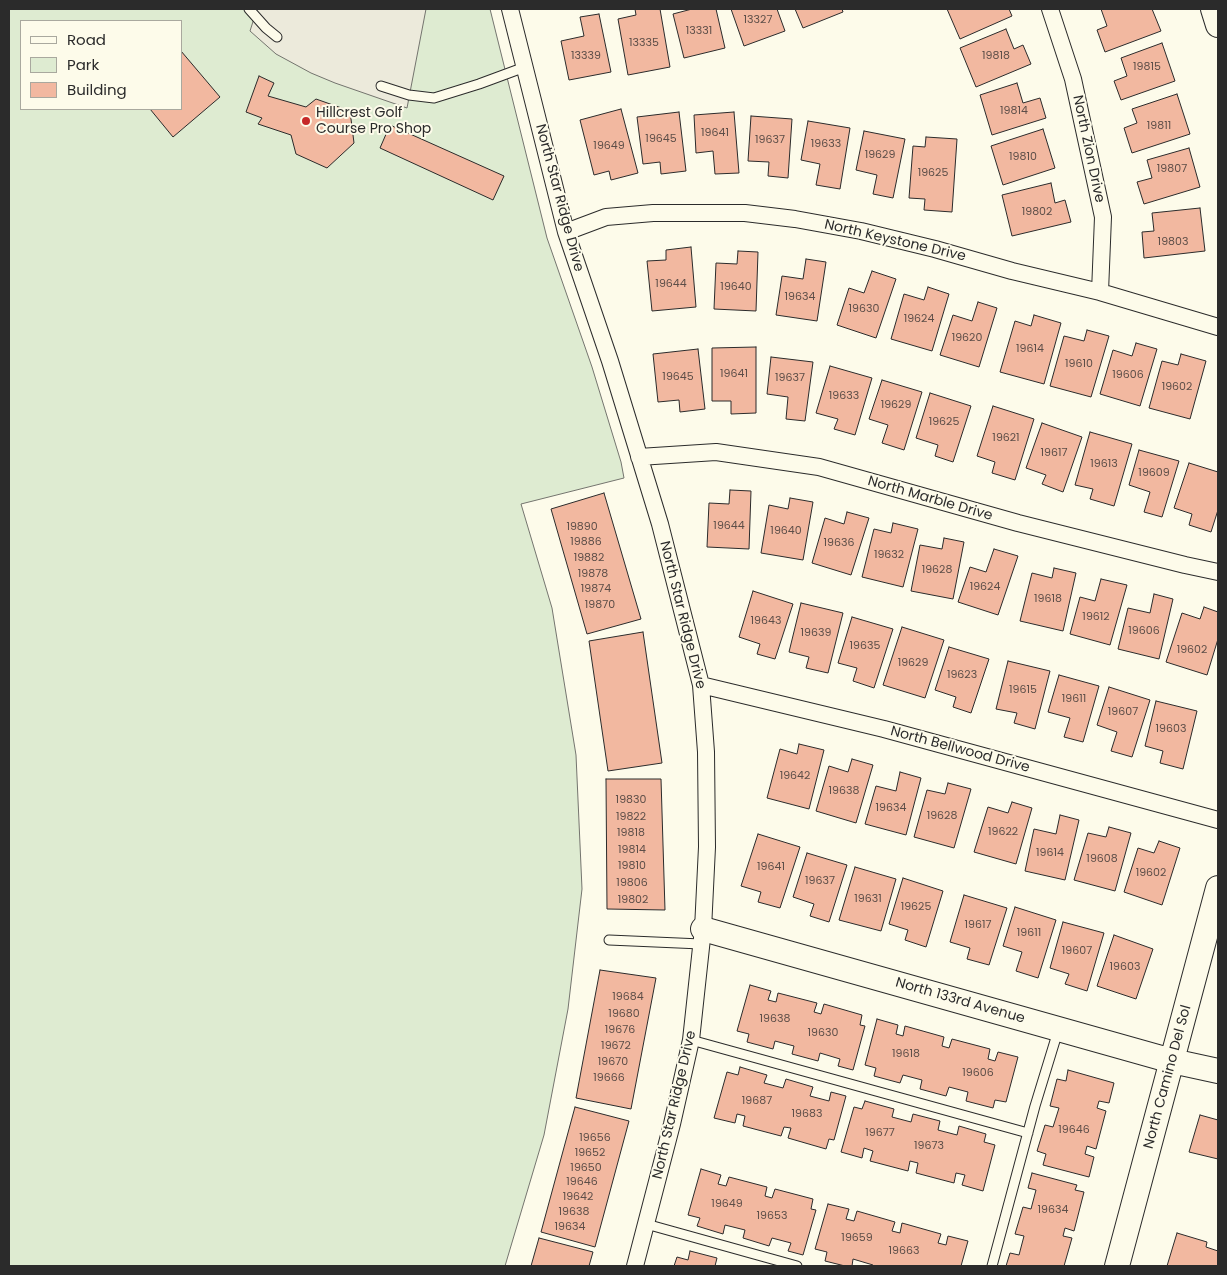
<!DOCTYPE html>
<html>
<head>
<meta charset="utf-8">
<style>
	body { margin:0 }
	#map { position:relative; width:1227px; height:1275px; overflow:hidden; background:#fdfbea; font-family:Poppins,sans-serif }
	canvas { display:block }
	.frame { position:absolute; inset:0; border:10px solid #2b2b2b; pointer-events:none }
	.legend { position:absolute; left:20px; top:20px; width:162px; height:90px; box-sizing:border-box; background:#fdfbea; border:1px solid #a9a89e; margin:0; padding:6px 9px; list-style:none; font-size:15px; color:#2b2b2b }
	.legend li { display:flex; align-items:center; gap:10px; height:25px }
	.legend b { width:25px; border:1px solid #a9a89e }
</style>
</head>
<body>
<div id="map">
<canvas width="1227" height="1275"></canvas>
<div class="frame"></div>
<ul class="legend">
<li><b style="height:6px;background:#fdfbea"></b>Road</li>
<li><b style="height:14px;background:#deebd1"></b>Park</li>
<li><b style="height:14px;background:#f2b8a0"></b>Building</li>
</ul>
</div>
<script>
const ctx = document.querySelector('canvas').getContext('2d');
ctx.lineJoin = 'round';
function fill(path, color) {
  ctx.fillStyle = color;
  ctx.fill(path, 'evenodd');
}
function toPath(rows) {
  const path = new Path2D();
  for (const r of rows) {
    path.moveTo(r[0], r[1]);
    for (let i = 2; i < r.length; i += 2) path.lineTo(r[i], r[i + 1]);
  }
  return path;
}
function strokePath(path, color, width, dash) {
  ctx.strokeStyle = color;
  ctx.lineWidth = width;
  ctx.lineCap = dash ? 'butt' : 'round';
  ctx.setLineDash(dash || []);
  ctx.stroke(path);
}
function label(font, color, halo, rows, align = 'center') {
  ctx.font = font + ' Poppins,sans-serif';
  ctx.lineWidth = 4;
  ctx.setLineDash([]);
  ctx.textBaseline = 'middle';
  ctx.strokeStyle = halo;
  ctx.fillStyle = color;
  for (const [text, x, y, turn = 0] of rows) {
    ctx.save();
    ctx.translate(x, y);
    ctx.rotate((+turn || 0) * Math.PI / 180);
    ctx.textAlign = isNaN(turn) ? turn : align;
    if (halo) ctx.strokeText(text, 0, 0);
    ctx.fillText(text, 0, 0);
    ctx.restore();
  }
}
const green = toPath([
	[9,9,490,9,547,238,592,367,621,462,624,478,521,504,552,608,576,755,582,889,568,1009,544,1135,505,1266,9,1266,9,9],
	[21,21,181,21,181,109,21,109,21,21]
]);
fill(green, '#deebd1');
strokePath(green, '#74746e', 1);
const parking = toPath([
	[257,9,426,9,407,108,335,83,311,73,276,54,250,31,257,9]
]);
fill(parking, '#eceadb');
strokePath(parking, '#74746e', 1);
const building = toPath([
	[635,9,660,9,670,67,628,75,618,19,636,15,635,9],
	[692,9,716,9,725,48,684,58,673,14,692,9],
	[731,9,777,9,785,31,744,46,731,9],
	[795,9,842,9,843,12,803,28,795,9],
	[947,9,1009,9,1012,16,960,39,947,9],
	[1101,9,1152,9,1161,31,1105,52,1097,30,1107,26,1101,9],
	[599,14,611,72,569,80,561,41,584,36,580,17,599,14],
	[1006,29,1014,49,1023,45,1031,64,976,87,960,48,1006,29],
	[1162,43,1175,81,1121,100,1114,81,1127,76,1121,58,1162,43],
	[181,51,220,97,173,137,150,109,181,109,181,51],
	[259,76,274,83,268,96,306,107,316,99,350,111,354,143,327,168,296,154,291,135,258,124,262,118,246,112,259,76],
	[1017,83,1023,103,1040,98,1046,118,992,135,980,95,1017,83],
	[1177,94,1190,134,1132,153,1124,128,1137,123,1132,109,1177,94],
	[621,109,638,173,611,180,609,171,594,175,580,120,621,109],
	[679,112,686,171,661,174,660,162,643,164,637,117,679,112],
	[734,112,739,173,715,174,713,151,696,153,694,115,734,112],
	[751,116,792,119,788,178,768,176,769,162,748,161,751,116],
	[808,121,850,128,840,189,816,185,820,164,801,160,808,121],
	[390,125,504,176,493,200,380,148,390,125],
	[1043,129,1055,168,1003,185,991,146,1043,129],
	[864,131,905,139,893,198,873,194,877,175,856,170,864,131],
	[926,137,957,139,952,212,924,210,925,199,909,198,913,146,925,147,926,137],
	[1189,148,1200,187,1144,204,1137,182,1152,178,1147,160,1189,148],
	[1051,183,1055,203,1065,200,1071,222,1012,236,1002,195,1051,183],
	[1200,208,1205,251,1144,258,1142,232,1154,231,1152,213,1200,208],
	[691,247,696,307,652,311,647,261,666,260,666,250,691,247],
	[738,251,758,252,756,311,714,309,716,263,737,264,738,251],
	[806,259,826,262,817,321,776,315,782,276,803,279,806,259],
	[872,271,896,279,876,338,837,325,849,288,864,293,872,271],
	[928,287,949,294,932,351,891,339,904,294,924,300,928,287],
	[978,302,997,308,979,367,940,355,953,315,972,321,978,302],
	[1034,315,1061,323,1044,384,1000,372,1015,321,1031,326,1034,315],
	[1087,330,1109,336,1091,397,1050,386,1064,336,1084,341,1087,330],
	[1136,343,1157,349,1140,406,1100,394,1113,350,1132,356,1136,343],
	[756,347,756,413,731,414,731,401,712,401,712,348,756,347],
	[698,349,705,409,680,412,679,400,658,402,653,354,698,349],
	[1181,354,1206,361,1190,419,1149,408,1162,361,1178,365,1181,354],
	[771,357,813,362,805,421,786,419,788,397,767,394,771,357],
	[830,366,872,378,855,435,834,429,838,419,816,413,830,366],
	[882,380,922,392,904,450,882,443,888,425,869,419,882,380],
	[930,393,971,406,953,462,935,456,938,445,916,438,930,393],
	[993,406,1034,419,1015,480,992,473,995,462,977,456,993,406],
	[1042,423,1082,437,1063,492,1042,484,1046,475,1026,468,1042,423],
	[1090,432,1132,444,1114,506,1090,499,1093,489,1075,485,1090,432],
	[1139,450,1179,461,1162,517,1144,512,1150,492,1129,485,1139,450],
	[1189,463,1218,472,1218,510,1211,532,1189,525,1192,514,1174,508,1189,463],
	[730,490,751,491,749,549,707,547,709,503,729,504,730,490],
	[604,493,641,619,587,634,551,509,604,493],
	[790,498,813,502,803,560,761,553,769,505,788,509,790,498],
	[847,512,869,518,851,575,812,563,825,518,844,524,847,512],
	[893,523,918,529,903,587,862,577,874,529,891,533,893,523],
	[944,538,964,542,953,599,911,591,920,545,942,549,944,538],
	[994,549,1018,556,998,615,958,602,970,567,986,572,994,549],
	[1054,568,1076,573,1063,631,1020,621,1032,573,1052,578,1054,568],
	[1101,579,1127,585,1110,645,1070,634,1080,597,1095,601,1101,579],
	[753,591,793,604,775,659,757,654,760,644,739,637,753,591],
	[1154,594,1173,599,1159,659,1118,649,1128,608,1150,613,1154,594],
	[801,603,843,613,828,673,806,668,809,657,789,652,801,603],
	[1204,607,1218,612,1218,639,1207,675,1166,662,1182,613,1200,619,1204,607],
	[852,617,893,629,874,688,853,681,857,668,838,663,852,617],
	[902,627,944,640,925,698,883,685,902,627],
	[643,632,662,763,608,771,589,641,643,632],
	[949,647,989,659,971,713,953,707,956,697,935,690,949,647],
	[1008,661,1050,671,1035,729,1014,723,1017,713,996,709,1008,661],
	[1059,675,1099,686,1083,742,1064,737,1070,718,1048,712,1059,675],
	[1109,687,1150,700,1132,757,1111,751,1117,732,1097,725,1109,687],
	[1156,701,1197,711,1183,769,1160,763,1163,751,1145,746,1156,701],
	[799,744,824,750,809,809,767,798,780,749,797,754,799,744],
	[852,759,873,765,856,823,816,811,829,766,848,772,852,759],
	[900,772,921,778,906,835,865,824,876,786,896,791,900,772],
	[606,779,661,779,665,910,607,909,606,779],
	[948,783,971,789,954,848,914,837,927,790,945,794,948,783],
	[1012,802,1032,808,1016,864,974,852,988,807,1008,813,1012,802],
	[1060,815,1079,820,1065,880,1025,871,1034,829,1056,834,1060,815],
	[1109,827,1131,833,1115,891,1074,880,1088,833,1106,837,1109,827],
	[758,834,800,847,780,908,758,902,761,892,741,886,758,834],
	[1159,841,1180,848,1162,905,1124,892,1138,848,1154,853,1159,841],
	[807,853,847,865,829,922,810,916,814,904,793,897,807,853],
	[855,867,896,879,881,931,839,920,855,867],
	[903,878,943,891,926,947,905,940,908,930,889,924,903,878],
	[964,895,1007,908,989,965,967,959,970,948,950,942,964,895],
	[1015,907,1056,920,1038,978,1016,971,1022,952,1003,946,1015,907],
	[1063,922,1104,933,1087,991,1065,984,1069,974,1050,968,1063,922],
	[1114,935,1153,949,1136,999,1097,986,1114,935],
	[600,970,656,978,631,1109,576,1098,600,970],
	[750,985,771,991,768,1000,776,1002,778,993,817,1003,814,1012,821,1014,824,1004,862,1015,860,1025,865,1026,853,1070,838,1066,840,1059,820,1053,818,1061,792,1054,794,1046,775,1041,773,1049,747,1042,749,1034,737,1031,750,985],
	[877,1019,898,1025,896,1034,903,1036,905,1026,944,1037,942,1046,949,1048,952,1039,990,1049,988,1059,995,1061,998,1052,1018,1057,1006,1102,995,1100,993,1108,966,1101,968,1092,949,1087,946,1096,920,1089,922,1080,903,1075,900,1083,874,1076,876,1068,865,1065,877,1019],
	[740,1067,767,1075,764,1083,783,1088,786,1079,813,1087,810,1096,829,1101,831,1092,846,1096,834,1140,829,1139,826,1149,788,1138,791,1128,784,1127,781,1136,743,1126,745,1116,737,1114,735,1123,714,1118,727,1072,738,1075,740,1067],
	[1068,1070,1114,1083,1109,1103,1099,1101,1097,1108,1106,1111,1096,1149,1087,1146,1085,1154,1094,1157,1089,1177,1043,1165,1046,1154,1037,1151,1045,1125,1053,1127,1059,1108,1050,1106,1057,1079,1066,1081,1068,1070],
	[865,1101,894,1109,892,1117,911,1122,913,1114,940,1121,938,1130,957,1135,959,1126,986,1134,984,1142,995,1145,983,1191,962,1185,965,1175,956,1173,954,1183,916,1173,918,1163,910,1161,908,1171,870,1161,873,1151,864,1148,862,1158,841,1152,854,1107,862,1109,865,1101],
	[575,1107,629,1121,595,1247,541,1232,575,1107],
	[1200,1115,1218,1120,1218,1159,1189,1152,1200,1115],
	[701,1169,721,1175,718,1184,726,1186,729,1177,767,1187,765,1196,772,1198,775,1189,813,1199,811,1209,816,1210,803,1255,788,1251,791,1243,772,1238,769,1246,743,1238,745,1230,725,1225,723,1234,697,1226,700,1218,688,1215,701,1169],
	[1032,1173,1077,1185,1075,1190,1084,1192,1074,1231,1065,1228,1063,1236,1072,1238,1064,1266,1006,1266,1010,1253,1019,1255,1024,1236,1015,1234,1023,1207,1031,1209,1036,1190,1028,1188,1032,1173],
	[828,1204,849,1209,846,1219,854,1221,857,1211,895,1222,892,1231,900,1233,902,1223,941,1234,938,1243,946,1245,948,1236,968,1241,961,1266,872,1266,873,1265,853,1259,852,1266,845,1266,825,1261,827,1252,815,1249,828,1204],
	[1177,1233,1207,1242,1206,1247,1218,1251,1218,1266,1167,1266,1177,1233],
	[539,1238,593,1252,589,1266,531,1266,539,1238],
	[690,1251,717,1258,715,1266,674,1266,677,1257,688,1260,690,1251]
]);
fill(building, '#f2b8a0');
strokePath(building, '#2b2b2b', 1);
const lane = toPath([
	[249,9,266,28,277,37],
	[381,86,409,95,434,98,479,84,525,67],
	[609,940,701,944],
	[691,1040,1028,1133],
	[646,1224,797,1266],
	[992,1266,1035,1106,1058,1031]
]);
const street = toPath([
	[510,9,566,232,610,361,660,524,701,685,706,752,707,847,703,929,691,1040,672,1124,635,1266],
	[1050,9,1073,79,1103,217,1100,292],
	[566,232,606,217,653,213,745,213,795,219,861,231,935,249,1012,271,1100,292,1218,327],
	[639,457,716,452,819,467,1018,523,1185,565,1218,572],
	[701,685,884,729,1218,820]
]);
const secondary = toPath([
	[1213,9,1218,25],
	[703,929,1172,1061,1218,1071],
	[1117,1266,1218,888]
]);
strokePath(lane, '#2b2b2b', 11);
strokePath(street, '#2b2b2b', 18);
strokePath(secondary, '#2b2b2b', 26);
strokePath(lane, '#fdfbea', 9);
strokePath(street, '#fdfbea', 16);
strokePath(secondary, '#fdfbea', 24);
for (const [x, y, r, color] of [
	[306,121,5,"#c62828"]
]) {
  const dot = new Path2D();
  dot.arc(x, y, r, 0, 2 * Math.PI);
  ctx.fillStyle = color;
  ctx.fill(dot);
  strokePath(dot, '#fdfbea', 2);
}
label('11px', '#5d4e48', null, [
	["13327",758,20],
	["13331",699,31],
	["13335",644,43],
	["13339",586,56],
	["19818",996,56],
	["19815",1147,67],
	["19814",1014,111],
	["19811",1159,126],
	["19641",715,133],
	["19645",661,139],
	["19637",770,140],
	["19633",826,144],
	["19649",609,146],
	["19629",880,155],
	["19810",1023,157],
	["19807",1172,169],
	["19625",933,173],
	["19802",1037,212],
	["19803",1173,242],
	["19644",671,284],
	["19640",736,287],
	["19634",800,297],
	["19630",864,309],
	["19624",919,319],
	["19620",967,338],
	["19614",1030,349],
	["19610",1079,364],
	["19641",734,374],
	["19606",1128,375],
	["19645",678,377],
	["19637",790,378],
	["19602",1177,387],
	["19633",844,396],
	["19629",896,405],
	["19625",944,422],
	["19621",1006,438],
	["19617",1054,453],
	["19613",1104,464],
	["19609",1154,473],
	["19644",729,526],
	["19890",582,527],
	["19640",786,531],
	["19886",586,542],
	["19636",839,543],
	["19632",889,555],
	["19882",589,558],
	["19628",937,570],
	["19878",593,574],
	["19624",985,587],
	["19874",596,589],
	["19618",1048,599],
	["19870",600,605],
	["19612",1096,617],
	["19643",766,621],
	["19606",1144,631],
	["19639",816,633],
	["19635",865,646],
	["19602",1192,650],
	["19629",913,663],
	["19623",962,675],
	["19615",1023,690],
	["19611",1074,699],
	["19607",1123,712],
	["19603",1171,729],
	["19642",795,776],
	["19638",844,791],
	["19830",631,800],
	["19634",891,808],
	["19628",942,816],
	["19822",631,817],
	["19622",1003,832],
	["19818",631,833],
	["19814",632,850],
	["19614",1050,853],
	["19608",1102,859],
	["19810",632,866],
	["19641",771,867],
	["19602",1151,873],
	["19637",820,881],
	["19806",632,883],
	["19631",868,899],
	["19802",633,900],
	["19625",916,907],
	["19617",978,925],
	["19611",1029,933],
	["19607",1077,951],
	["19603",1125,967],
	["19684",628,997],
	["19680",624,1014],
	["19638",775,1019],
	["19676",620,1030],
	["19630",823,1033],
	["19672",616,1046],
	["19618",906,1054],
	["19670",613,1062],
	["19606",978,1073],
	["19666",609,1078],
	["19687",757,1101],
	["19683",807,1114],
	["19646",1074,1130],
	["19677",880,1133],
	["19656",595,1138],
	["19673",929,1146],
	["19652",590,1153],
	["19650",586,1168],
	["19646",582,1182],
	["19642",578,1197],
	["19649",727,1204],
	["19634",1053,1210],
	["19638",574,1212],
	["19653",772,1216],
	["19634",570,1227],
	["19659",857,1238],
	["19663",904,1251]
]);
label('14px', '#2b2b2b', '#fdfbea', [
	["Hillcrest Golf",316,113],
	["Course Pro Shop",316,129]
], 'left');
label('14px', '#2b2b2b', '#fdfbea', [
	["North Zion Drive",1088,149,78],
	["North Star Ridge Drive",559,198,75],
	["North Keystone Drive",895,241,13],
	["North Marble Drive",930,499,16],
	["North Star Ridge Drive",682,615,76],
	["North Bellwood Drive",960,750,15],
	["North 133rd Avenue",960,1001,16],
	["North Camino Del Sol",1168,1077,-75],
	["North Star Ridge Drive",675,1105,-77]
]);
</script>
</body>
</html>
